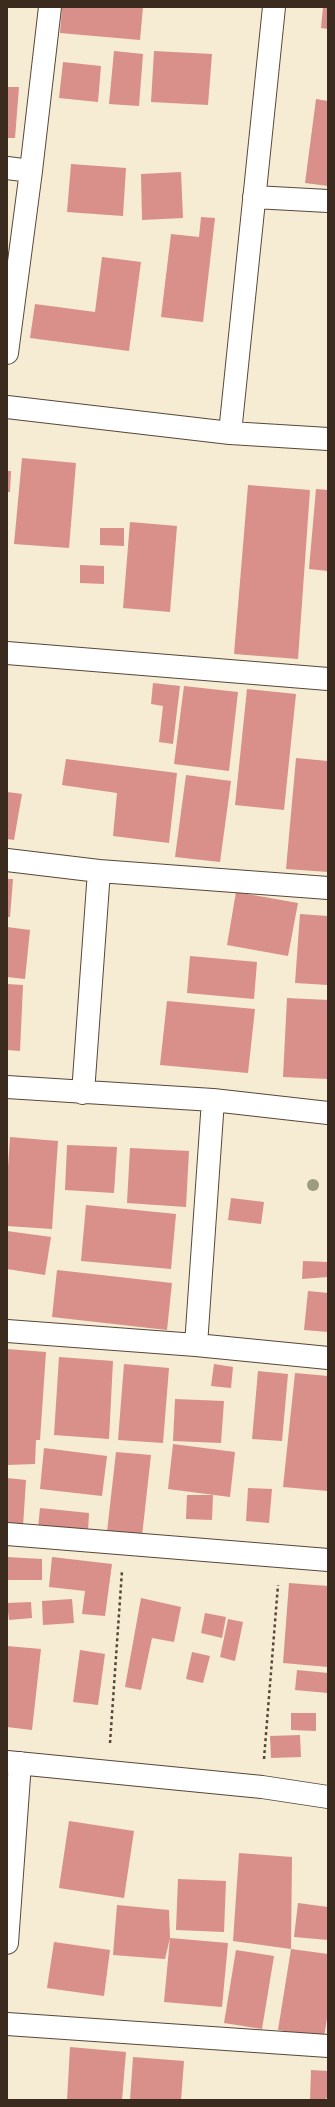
<!DOCTYPE html>
<html>
<head>
<meta charset="utf-8">
<style>
	body { margin:0 }
	#map { position:relative; width:335px; height:2107px; overflow:hidden; background:#f6ebd3; font-family:"Comic Neue",sans-serif }
	canvas { display:block }
	.frame { position:absolute; inset:0; border:8px solid #3b2a1e; pointer-events:none }
</style>
</head>
<body>
<div id="map">
<canvas width="335" height="2107"></canvas>
<div class="frame"></div>
</div>
<script>
const ctx = document.querySelector('canvas').getContext('2d');
ctx.lineJoin = 'round';
function fill(path, color) {
  ctx.fillStyle = color;
  ctx.fill(path, 'evenodd');
}
function toPath(rows) {
  const path = new Path2D();
  for (const r of rows) {
    path.moveTo(r[0], r[1]);
    for (let i = 2; i < r.length; i += 2) path.lineTo(r[i], r[i + 1]);
  }
  return path;
}
function strokePath(path, color, width, dash) {
  ctx.strokeStyle = color;
  ctx.lineWidth = width;
  ctx.lineCap = dash ? 'butt' : 'round';
  ctx.setLineDash(dash || []);
  ctx.stroke(path);
}
fill(toPath([
	[62,7,143,7,140,40,60,33],
	[323,7,328,7,328,29,321,28],
	[114,51,143,54,139,106,109,104],
	[154,51,212,54,208,105,151,102],
	[63,62,101,66,98,102,59,98],
	[7,87,19,87,15,138,7,138],
	[316,99,328,101,328,186,305,183],
	[71,164,126,168,123,216,67,212],
	[181,172,183,218,142,220,141,174],
	[201,217,215,218,203,322,161,317,171,234,199,237],
	[102,257,141,262,129,351,30,338,35,304,95,312],
	[22,458,76,463,69,548,14,544],
	[7,471,11,471,10,492,7,492],
	[248,485,310,490,298,659,234,654],
	[316,489,328,490,328,571,309,569],
	[130,522,177,526,170,612,123,608],
	[100,528,124,528,124,546,100,545],
	[80,565,104,566,104,584,80,583],
	[153,683,180,686,173,744,159,742,163,706,151,704],
	[184,686,238,692,229,771,174,764],
	[247,689,296,694,284,810,235,805],
	[296,758,328,761,328,872,286,869],
	[66,759,177,773,169,843,113,836,117,793,62,785],
	[186,775,231,781,220,862,175,857],
	[7,792,22,794,14,840,7,839],
	[7,879,13,879,10,917,7,917],
	[236,892,298,903,288,956,227,945],
	[300,914,328,916,328,985,295,983],
	[7,927,30,930,25,979,7,977],
	[190,956,257,962,254,999,187,993],
	[7,984,23,985,20,1051,7,1050],
	[287,998,328,1000,328,1079,283,1077],
	[167,1001,255,1009,248,1073,160,1065],
	[10,1137,58,1141,52,1229,7,1226,7,1183],
	[67,1145,117,1147,114,1193,65,1190],
	[130,1148,189,1151,186,1207,127,1203],
	[231,1198,264,1202,261,1224,228,1220],
	[86,1205,176,1214,171,1269,81,1261],
	[7,1231,51,1237,45,1275,7,1269],
	[303,1261,328,1262,328,1277,302,1279],
	[57,1270,172,1283,167,1330,52,1317],
	[308,1291,328,1293,328,1332,304,1330],
	[7,1349,46,1352,40,1440,36,1440,35,1464,7,1465,7,1438,19,1438,7,1438],
	[59,1357,113,1361,109,1439,54,1435],
	[124,1364,169,1368,163,1443,118,1440],
	[214,1364,233,1367,231,1388,211,1386],
	[258,1371,288,1374,282,1441,252,1439],
	[295,1373,328,1376,328,1491,283,1487],
	[175,1399,224,1401,221,1443,173,1441],
	[173,1444,235,1452,230,1497,168,1489],
	[44,1448,107,1456,102,1496,40,1489],
	[116,1452,151,1455,142,1536,107,1532],
	[7,1478,26,1480,23,1527,7,1526],
	[248,1488,272,1489,269,1523,246,1521],
	[187,1495,213,1495,212,1520,186,1519],
	[40,1508,89,1513,88,1532,38,1528],
	[7,1557,42,1559,42,1580,7,1580],
	[52,1557,112,1564,105,1616,82,1614,85,1591,49,1587],
	[289,1583,328,1586,328,1667,283,1663],
	[141,1598,181,1607,174,1642,152,1638,141,1690,125,1687],
	[72,1599,74,1623,43,1625,42,1601],
	[31,1602,32,1618,9,1620,7,1603],
	[205,1613,226,1617,222,1638,201,1633],
	[228,1619,243,1622,235,1661,220,1657],
	[7,1646,41,1649,32,1730,7,1727],
	[80,1650,105,1654,98,1705,73,1702],
	[192,1652,210,1656,203,1683,186,1679],
	[297,1670,328,1673,328,1693,295,1690],
	[291,1713,316,1713,316,1731,291,1730],
	[300,1735,301,1757,271,1758,270,1736],
	[69,1821,134,1831,124,1898,59,1888],
	[239,1853,292,1857,291,1949,233,1941],
	[178,1879,226,1881,224,1932,176,1930],
	[298,1903,328,1907,328,1940,294,1937],
	[117,1905,169,1910,170,1938,228,1943,222,2007,164,2002,170,1938,165,1959,113,1955],
	[54,1942,110,1950,104,1996,47,1988],
	[291,1949,328,1954,328,2012,324,2037,278,2030],
	[236,1950,274,1956,262,2029,224,2023],
	[70,2047,126,2052,122,2100,67,2100],
	[133,2057,184,2061,181,2100,130,2100],
	[311,2070,328,2071,328,2097,324,2100,310,2100]
]), '#d9908a');
const minor = toPath([
	[7,168,31,171],
	[254,197,328,201],
	[7,353,31,171,50,7],
	[7,407,230,433,328,439],
	[230,433,274,7],
	[7,653,328,679],
	[7,860,99,871,328,888],
	[7,1087,213,1100,328,1113],
	[83,1093,99,871],
	[7,1331,196,1345,328,1358],
	[196,1345,213,1100],
	[7,1534,328,1560],
	[7,1762,262,1787,328,1797],
	[7,1943,20,1763],
	[7,2024,328,2046]
]);
strokePath(minor, '#574739', 24);
strokePath(toPath([
	[110,1743,122,1571],
	[264,1759,278,1585]
]), '#574739', 2.5, [3, 3]);
strokePath(minor, '#fff', 22);
ctx.fillStyle = '#9e9c80';
for (const [x, y] of [
	[313,1185]
]) {
  ctx.beginPath();
  ctx.arc(x, y, 6, 0, 2 * Math.PI);
  ctx.fill();
}
</script>
</body>
</html>
